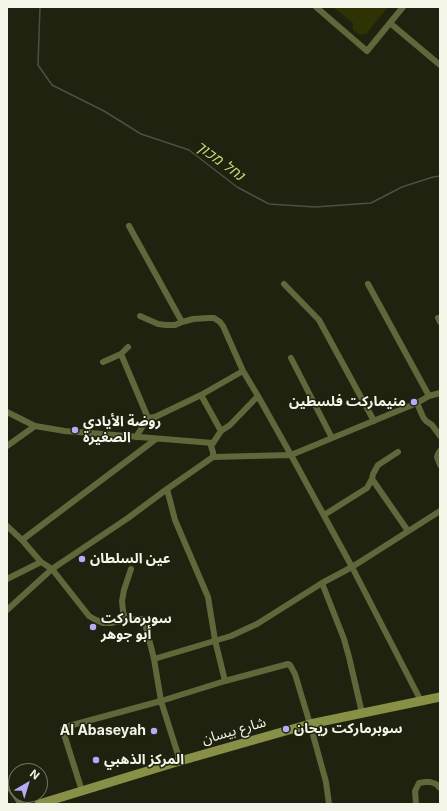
<!DOCTYPE html>
<html>
<head>
<meta charset="utf-8">
<style>
	body { margin:0 }
	#map { position:relative; width:447px; height:811px; overflow:hidden; background:#1f220e; font-family:Inter,sans-serif }
	canvas { display:block }
	.frame { position:absolute; inset:0; border:8px solid #f2f5e8; pointer-events:none }
	.north { position:absolute; left:8px; top:763px; width:40px; height:40px; box-sizing:border-box; background:#1f220e; border:1px solid #737665; border-radius:50%; rotate:38deg; font-size:11px; font-weight:700; line-height:16px; text-align:center; color:#f2f5e8 }
	.north::after { content:''; display:block; margin:auto; width:14px; height:18px; background:#b4acf9; clip-path:polygon(50% 0,100% 100%,50% 72%,0 100%) }
</style>
</head>
<body>
<div id="map">
<canvas width="447" height="811"></canvas>
<div class="frame"></div>
<div class="north">N</div>
</div>
<script>
const ctx = document.querySelector('canvas').getContext('2d');
ctx.lineJoin = 'round';
function fill(path, color) {
  ctx.fillStyle = color;
  ctx.fill(path, 'evenodd');
}
function toPath(rows) {
  const path = new Path2D();
  for (const r of rows) {
    path.moveTo(r[0], r[1]);
    for (let i = 2; i < r.length; i += 2) path.lineTo(r[i], r[i + 1]);
  }
  return path;
}
function strokePath(path, color, width, dash) {
  ctx.strokeStyle = color;
  ctx.lineWidth = width;
  ctx.lineCap = dash ? 'butt' : 'round';
  ctx.setLineDash(dash || []);
  ctx.stroke(path);
}
function label(font, color, halo, rows, align = 'center') {
  ctx.font = font + ' Inter,"Noto Sans Arabic",Heebo,sans-serif';
  ctx.lineWidth = 3;
  ctx.setLineDash([]);
  ctx.textBaseline = 'middle';
  ctx.strokeStyle = halo;
  ctx.fillStyle = color;
  for (const [text, x, y, turn = 0] of rows) {
    ctx.save();
    ctx.translate(x, y);
    ctx.rotate((+turn || 0) * Math.PI / 180);
    ctx.textAlign = isNaN(turn) ? turn : align;
    if (halo) ctx.strokeText(text, 0, 0);
    ctx.fillText(text, 0, 0);
    ctx.restore();
  }
}
fill(toPath([
	[333,7,388,7,367,33,360,35,353,30,353,23]
]), '#2f3303');
strokePath(toPath([
	[40,7,38,65,52,85,104,111,141,134,189,150,237,187,269,204,315,207,371,203,402,187,433,177,440,176]
]), '#4d4e46', 1.5);
strokePath(toPath([
	[316,7,367,51,403,7],
	[390,23,440,65],
	[129,226,182,322,193,319,209,318,214,318,220,322,223,326,243,371,258,396,230,425,221,431,213,443],
	[284,284,319,320,374,421],
	[368,284,429,396],
	[140,316,158,324,166,325,175,325,182,322],
	[438,318,440,322],
	[121,354,148,418],
	[291,358,332,438],
	[103,362,121,354,128,347],
	[417,403,423,417,426,421,432,425,440,436],
	[7,412,35,426,65,431,213,443,211,446,213,452,213,457,167,489,128,518,52,569,89,616,94,619,103,623,111,623,125,620,142,619,146,627,154,659,231,636,246,629,257,624,322,583,352,567,291,455,417,403,429,396,440,393],
	[221,431,201,395,243,371],
	[136,437,148,418,155,417,201,395],
	[7,446,35,426],
	[440,451,438,454,437,457,440,465],
	[213,457,291,455,258,396],
	[372,479,408,531],
	[324,515,367,488,372,479,373,474,378,465,398,452],
	[7,526,22,540,41,562,52,569,7,610],
	[22,540,156,439],
	[7,579,41,562],
	[322,583,344,639,349,657,362,713],
	[125,620,123,611,122,601,124,590,131,569],
	[154,659,161,701,180,761],
	[225,681,288,664,290,665,295,674,310,724,326,782,329,804],
	[421,701,352,567,440,511],
	[7,784,21,804],
	[82,791,63,731,63,729,65,727,161,701,225,681,215,640,208,597,175,520,167,489],
	[416,804,415,791,419,783,425,782,430,782,436,784,440,788]
]), '#62673b', 6);
strokePath(toPath([
	[39,804,180,761,310,724,440,697]
]), '#879046', 9);
for (const [x, y, r, color] of [
	[414,402,4,"#b4acf9"],
	[75,430,4,"#b4acf9"],
	[82,559,4,"#b4acf9"],
	[93,627,4,"#b4acf9"],
	[286,729,4,"#b4acf9"],
	[154,731,4,"#b4acf9"],
	[96,760,4,"#b4acf9"]
]) {
  const dot = new Path2D();
  dot.arc(x, y, r, 0, 2 * Math.PI);
  ctx.fillStyle = color;
  ctx.fill(dot);
  strokePath(dot, '#1f220e', 1.5);
}
label('bold 14px', '#f2f5e8', '#1f220e', [
	["منيماركت فلسطين",406,402,"right"],
	["روضة الأيادي",83,422],
	["الصغيرة",83,438],
	["عين السلطان",90,559],
	["سوبرماركت",101,619],
	["أبو جوهر",101,635],
	["سوبرماركت ريحان",294,729],
	["Al Abaseyah",146,731,"right"],
	["المركز الذهبي",104,760]
], 'left');
label('14px', '#f2f5e8', '#1f220e', [
	["شارع بيسان",234,731,-16]
]);
label('italic 15px', '#c8d379', '#1f220e', [
	["נחל מכוך",220,161,36]
]);
</script>
</body>
</html>
